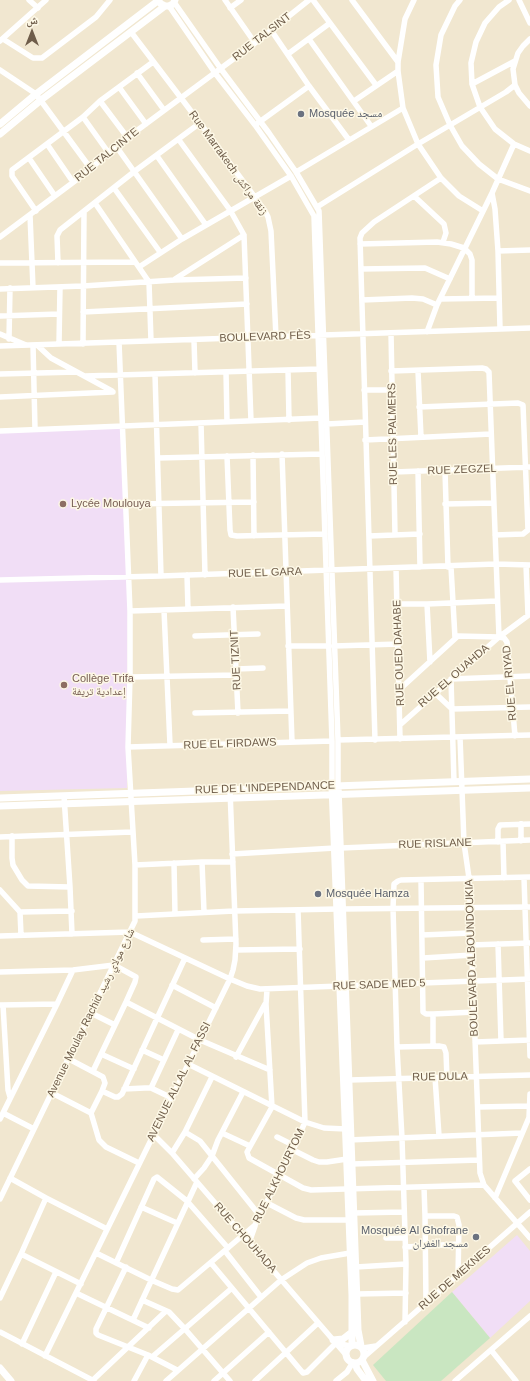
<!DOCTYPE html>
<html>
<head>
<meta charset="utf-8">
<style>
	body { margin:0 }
	#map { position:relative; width:530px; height:1381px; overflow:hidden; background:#faf4e1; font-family:Helvetica,"Noto Naskh Arabic",sans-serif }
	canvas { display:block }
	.north { position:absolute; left:12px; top:12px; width:40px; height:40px; -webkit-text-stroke:3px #fdf8e6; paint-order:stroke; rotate:0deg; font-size:11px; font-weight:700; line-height:16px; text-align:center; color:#6f5d4a }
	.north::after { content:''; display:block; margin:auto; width:14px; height:18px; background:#6f5d4a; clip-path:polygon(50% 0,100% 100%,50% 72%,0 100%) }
</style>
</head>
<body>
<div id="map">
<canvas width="530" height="1381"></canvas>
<div class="north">ش</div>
</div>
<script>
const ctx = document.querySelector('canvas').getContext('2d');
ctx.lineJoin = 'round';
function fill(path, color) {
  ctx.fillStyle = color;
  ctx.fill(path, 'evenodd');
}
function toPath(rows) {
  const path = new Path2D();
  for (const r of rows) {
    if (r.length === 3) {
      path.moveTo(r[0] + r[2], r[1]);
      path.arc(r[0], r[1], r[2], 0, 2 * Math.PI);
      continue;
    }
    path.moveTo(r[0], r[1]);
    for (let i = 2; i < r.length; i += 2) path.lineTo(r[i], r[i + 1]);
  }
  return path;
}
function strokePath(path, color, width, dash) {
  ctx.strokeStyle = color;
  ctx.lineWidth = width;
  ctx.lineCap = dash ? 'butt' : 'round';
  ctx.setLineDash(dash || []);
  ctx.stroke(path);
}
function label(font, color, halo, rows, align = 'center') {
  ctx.font = font + ' Helvetica,"Noto Naskh Arabic",sans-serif';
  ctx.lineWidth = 3;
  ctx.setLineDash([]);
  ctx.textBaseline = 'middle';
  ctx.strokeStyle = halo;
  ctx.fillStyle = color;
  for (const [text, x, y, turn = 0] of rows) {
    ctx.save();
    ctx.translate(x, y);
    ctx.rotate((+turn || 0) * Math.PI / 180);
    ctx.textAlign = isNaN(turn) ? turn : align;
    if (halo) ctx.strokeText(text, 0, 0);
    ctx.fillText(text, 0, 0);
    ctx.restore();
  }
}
fill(toPath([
	[0,0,530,0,530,1381,0,1381]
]), '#f1e7d0');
fill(toPath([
	[122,426,128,578,127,788,0,791,0,431],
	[517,1235,530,1251,530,1301,490,1338,452,1292]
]), '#f1def6');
fill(toPath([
	[452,1292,490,1338,441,1381,386,1381,373,1365]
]), '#c9e6c1');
strokePath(toPath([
	[29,0,38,8],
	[225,0,255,43],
	[313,0,376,85],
	[352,0,398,62],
	[414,0,405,19,398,62,398,71,403,108,418,144,441,178,459,196,483,211],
	[460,0,455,6,441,35,436,65,438,97,450,125,462,146,479,164,498,179,530,191],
	[509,0,499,7,485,23,476,42,471,63,472,84,480,107,495,129,514,144,530,151],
	[519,0,530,23],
	[174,2,221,69,269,133,296,172,319,211,338,740,338,786],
	[169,6,215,73,255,125,291,176,314,216,332,741,332,786],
	[230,8,241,0],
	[271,30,309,86,349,140],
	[131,32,200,123,265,211,268,217,271,231,276,337],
	[3,39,33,58,42,58,96,17,110,0],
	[309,39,371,126],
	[530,39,523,46,518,53,513,69,515,85,519,93,530,106],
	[0,41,46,0],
	[288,54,330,23],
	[0,70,36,94,91,169],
	[137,73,164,110],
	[472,84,515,61],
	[119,87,146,124],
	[100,101,127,137],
	[354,101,398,71],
	[83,117,108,152],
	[258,123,309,86],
	[179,140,230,210,244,235,251,421],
	[47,144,73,182],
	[116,146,182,239],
	[157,156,206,225],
	[29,158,55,196],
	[296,172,403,108],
	[114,188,160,252],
	[492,193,495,209,498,251,500,329],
	[414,196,444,224,446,233,443,242],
	[95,203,149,282,151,341],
	[317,207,418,144,506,92,515,85],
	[36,211,12,176,12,170,83,117,100,101,153,62],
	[30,215,33,288],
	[0,237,91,169,108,152,255,43,309,0],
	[360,244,437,242,451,244,464,248,470,254,472,260,472,298],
	[498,251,530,250],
	[0,263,135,262],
	[58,263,57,236,60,230,135,171,200,123],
	[139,267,182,239,291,176],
	[361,269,425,268,450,279],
	[175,279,244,235],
	[0,289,83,286,175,280,246,278],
	[440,299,499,298],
	[362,300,412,298,423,299,437,305],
	[83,312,247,304],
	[0,316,59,314],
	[427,332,437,305,492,193,514,144],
	[391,333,395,535],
	[0,334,26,345],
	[9,339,10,288],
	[194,340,195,373],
	[59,344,60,287],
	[83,344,84,213],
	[33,345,35,429],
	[37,345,51,358,112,391],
	[0,346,530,328],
	[288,370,289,420],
	[391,371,482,368,486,369,489,372,499,637,504,638,507,642,515,736],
	[418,371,421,437],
	[226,372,227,422],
	[0,374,77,372],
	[155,374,161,576],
	[85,376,319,369],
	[364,390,391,390],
	[0,397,113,392],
	[419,407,518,403,523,405,528,530,523,534,495,535],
	[201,423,205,575],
	[327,424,365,422],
	[0,431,321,418],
	[365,440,491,434],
	[282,454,292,742],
	[253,455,254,536],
	[227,456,230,530,231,535,237,536,325,534],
	[158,458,322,454],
	[418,471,420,567],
	[445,471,448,567],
	[394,472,530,467],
	[126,504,254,502],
	[445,504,494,503],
	[369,536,420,534],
	[526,565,528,615],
	[451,567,455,638],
	[396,568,400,739],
	[187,575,188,609],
	[0,580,161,576,496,564,530,565],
	[397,604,427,604,497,601],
	[427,604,430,662],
	[233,607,238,713],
	[164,610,170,745],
	[130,611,287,606],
	[195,636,258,634],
	[288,646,329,646],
	[334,646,399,644],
	[236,669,263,668],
	[130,677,237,675],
	[400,689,458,636,499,637],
	[435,693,452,709,530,707],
	[195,713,291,711],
	[401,724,499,637,530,614],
	[460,737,464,843,469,878,480,1173,484,1185,530,1238],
	[338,740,530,735],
	[375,740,360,238,362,233,374,222,441,178],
	[128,747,332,741],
	[454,782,451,679,530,676],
	[64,796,70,887,72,934],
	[521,824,521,841],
	[12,836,12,858,13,865,22,880,28,886,70,887],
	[0,837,132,832],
	[498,842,498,829,500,825,530,824],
	[503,842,504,878],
	[341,848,530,840],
	[232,854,335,848],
	[202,862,204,912],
	[174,863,175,914],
	[135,865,202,862,233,862],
	[524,878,530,1056],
	[421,880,423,1012,426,1014,433,1014,474,1012],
	[0,890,20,912,21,935],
	[343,909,530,907],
	[20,912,72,911],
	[136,916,234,911,338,909],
	[422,935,471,933],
	[0,936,130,932,230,979,247,986,260,989,530,979],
	[203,940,236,939],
	[498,944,501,1041],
	[471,945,530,943],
	[236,950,300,949],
	[423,958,472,955],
	[0,972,73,970,114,965,136,977,135,982,126,1002,93,1071],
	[172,985,216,1008],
	[267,990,266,1004,272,1107,247,1152,249,1158,303,1188,311,1190,484,1185],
	[126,1002,200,1040,270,1070],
	[1,1005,57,1004],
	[3,1005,8,1090,10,1097],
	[91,1013,115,1025],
	[433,1014,433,1046],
	[475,1042,530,1040],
	[397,1047,439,1046,444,1047,446,1053,447,1078],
	[142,1050,164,1060],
	[101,1054,134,1069],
	[236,1057,265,1004],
	[69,1059,103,1077,105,1083,102,1091],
	[188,1064,305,1122,324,1128,346,1129],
	[435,1077,439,1136],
	[349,1080,530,1075],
	[151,1088,178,1030],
	[124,1089,145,1088,151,1088,172,1098],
	[52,1093,91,1113],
	[478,1107,530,1106],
	[3,1113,34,1129],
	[529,1117,530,1094],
	[0,1119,57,1004,73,970],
	[185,1132,200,1141,260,1216],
	[222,1133,250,1146],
	[154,1135,172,1153,347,1356],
	[277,1137,295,1146],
	[348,1140,522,1133],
	[293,1150,313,1160,319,1162,327,1162,347,1159],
	[172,1153,185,1132,212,1077],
	[139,1163,106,1147,99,1140,91,1113,102,1091,115,1097,118,1097,122,1094,185,958],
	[352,1164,479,1160],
	[530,1169,515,1181,530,1200],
	[10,1178,46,1198,21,1254,81,1284],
	[194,1179,204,1168,212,1156,218,1140,243,1092],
	[424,1187,425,1216,426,1303],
	[46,1198,107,1229],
	[495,1198,530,1115],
	[0,1199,135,921,135,865,128,747,130,677,130,611,119,342],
	[267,1203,296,1218,304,1220,349,1220],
	[141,1207,177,1223],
	[354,1213,404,1212],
	[425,1216,454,1216,457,1217,459,1225,458,1275],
	[386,1238,405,1238],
	[249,1243,255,1226],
	[405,1247,459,1244],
	[225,1251,261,1297],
	[96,1253,151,1280,172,1289,178,1290,255,1225,293,1150,305,1122,298,910],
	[116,1263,154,1179,157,1177,187,1201,228,1248],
	[211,1263,303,1373,307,1372,336,1343],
	[126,1267,96,1329,96,1333,98,1335,148,1355,177,1370],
	[356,1267,406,1264],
	[76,1293,149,1328],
	[357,1294,406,1293],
	[0,1298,21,1254],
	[142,1300,169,1312,185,1329,230,1381],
	[133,1320,197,1182],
	[405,1322,406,1264,402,1138,397,1047,393,908,394,884,398,881,401,880,530,877],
	[0,1332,94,1381],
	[336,1343,350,1346],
	[22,1344,56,1272],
	[363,1348,376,1346],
	[491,1350,516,1381],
	[45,1356,230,979,233,970,235,960,236,944,230,790],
	[152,1357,232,1288],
	[364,1357,530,1212],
	[93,1380,166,1311],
	[134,1381,148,1355],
	[166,1381,281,1280,307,1263,321,1258,350,1253],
	[214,1381,269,1332],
	[255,1381,318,1323],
	[336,1381,347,1372,353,1362],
	[455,1381,530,1316]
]), '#fff', 5.5);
strokePath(toPath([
	[161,4,165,6,169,6,173,4,175,0],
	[0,124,36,94,159,0],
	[0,134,41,100,165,6],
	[332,786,352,1295,352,1345],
	[338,786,358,1330,361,1346],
	[0,798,530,779],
	[0,806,530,788],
	[333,1340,343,1339,352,1332],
	[355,1354,9],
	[362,1360,373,1381],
	[355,1363,357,1369,366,1381],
	[0,1368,11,1381]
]), '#fff', 7);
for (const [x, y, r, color] of [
	[301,114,4,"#6b7280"],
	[63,504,4,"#8d6e63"],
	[64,685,4,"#8d6e63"],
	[318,894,4,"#6b7280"],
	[476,1237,4,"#6b7280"]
]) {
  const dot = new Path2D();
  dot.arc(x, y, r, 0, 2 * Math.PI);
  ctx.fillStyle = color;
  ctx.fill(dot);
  strokePath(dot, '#fdf8e6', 1.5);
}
label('11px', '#6f5d4a', '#fdf8e6', [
	["RUE TALSINT",262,37,-38],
	["RUE TALCINTE",107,155,-39],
	["Rue Marrakech زنقة مراكش",228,163,54],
	["BOULEVARD FÈS",265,337,-2],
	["RUE LES PALMERS",393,434,-91],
	["RUE ZEGZEL",462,470,-2],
	["RUE EL GARA",265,573,-2],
	["RUE OUED DAHABE",399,653,-92],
	["RUE TIZNIT",236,660,-93],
	["RUE EL OUAHDA",454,676,-41],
	["RUE EL RIYAD",510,683,-95],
	["RUE EL FIRDAWS",230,744,-2],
	["RUE DE L'INDEPENDANCE",265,788,-2],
	["RUE RISLANE",435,844,-2],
	["BOULEVARD ALBOUNDOUKIA",472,958,-92],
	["RUE SADE MED 5",379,985,-2],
	["Avenue Moulay Rachid شارع مولاي رشيد",91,1013,-64],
	["RUE DULA",440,1077,-1],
	["AVENUE ALLAL AL FASSI",179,1082,-64],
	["RUE ALKHOURTOM",279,1176,-64],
	["RUE CHOUHADA",245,1238,49],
	["RUE DE MEKNES",455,1278,-41]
]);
label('11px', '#5b616d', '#fdf8e6', [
	["Mosquée مسجد",309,114],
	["Mosquée Hamza",326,894],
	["Mosquée Al Ghofrane",468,1231,"right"],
	["مسجد الغفران",468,1244,"right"]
], 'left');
label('11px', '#785e54', '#fdf8e6', [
	["Lycée Moulouya",71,504],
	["Collège Trifa",72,679],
	["إعدادية تريفة",72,692]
], 'left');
</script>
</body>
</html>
